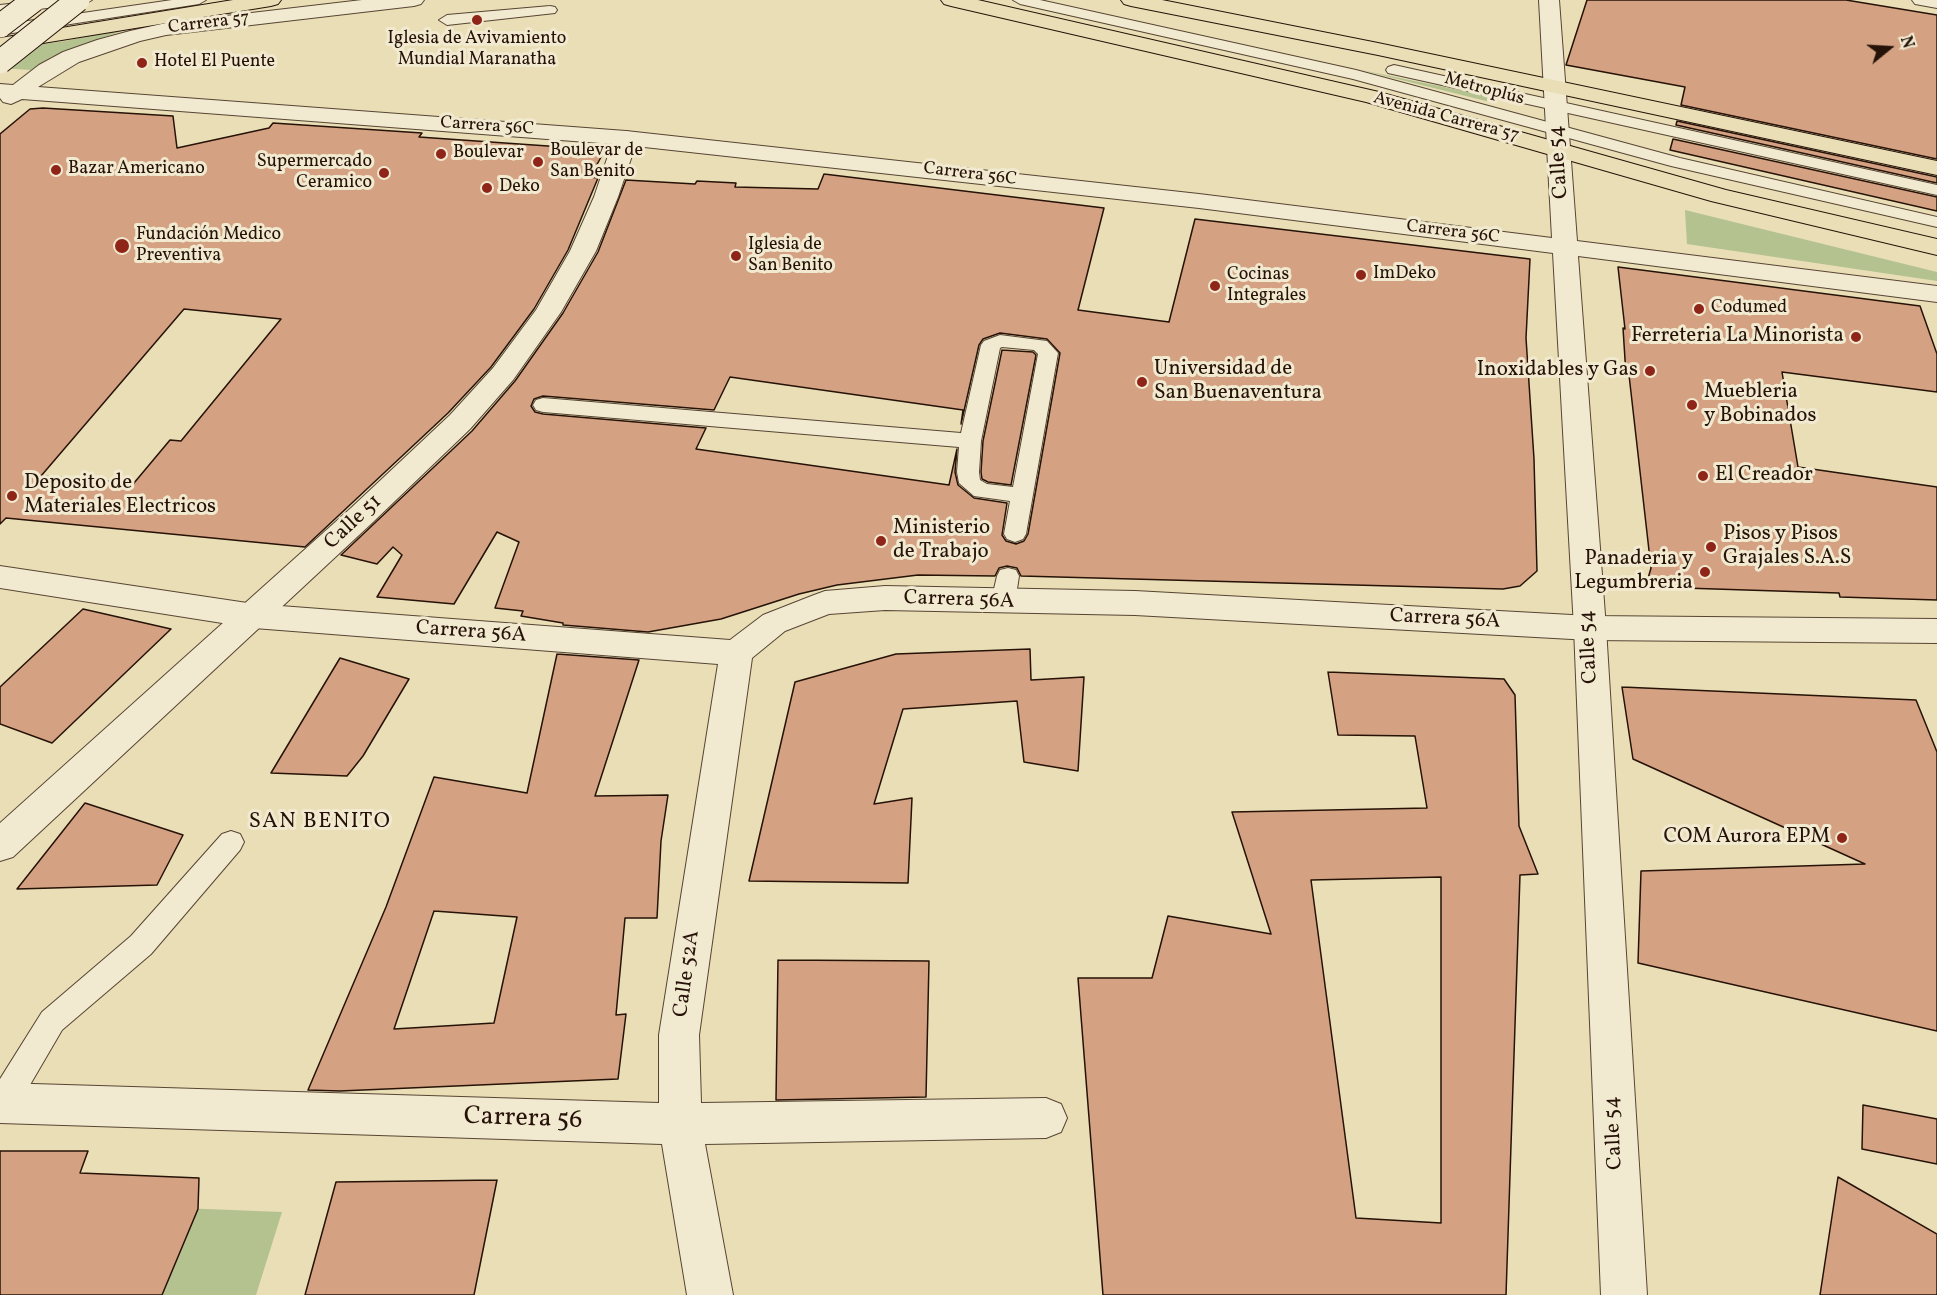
<!DOCTYPE html>
<html>
<head>
<meta charset="utf-8">
<style>
	body { margin:0 }
	#map { position:relative; width:1937px; height:1295px; overflow:hidden; background:#e9deb6; font-family:Vollkorn,serif }
	canvas { display:block }
	.north { position:absolute; left:1859px; top:18px; width:60px; height:60px; -webkit-text-stroke:4px #f1ead0; paint-order:stroke; rotate:72deg; font-size:16px; font-weight:700; line-height:24px; text-align:center; color:#261207 }
	.north::after { content:''; display:block; margin:auto; width:21px; height:27px; background:#261207; clip-path:polygon(50% 0,100% 100%,50% 72%,0 100%) }
</style>
</head>
<body>
<div id="map">
<canvas width="1937" height="1295"></canvas>
<div class="north">N</div>
</div>
<script>
const ctx = document.querySelector('canvas').getContext('2d');
ctx.lineJoin = 'round';
function fill(path, color) {
  ctx.fillStyle = color;
  ctx.fill(path, 'evenodd');
}
function toPath(rows) {
  const path = new Path2D();
  for (const r of rows) {
    path.moveTo(r[0], r[1]);
    for (let i = 2; i < r.length; i += 2) path.lineTo(r[i], r[i + 1]);
  }
  return path;
}
function strokePath(path, color, width, dash) {
  ctx.strokeStyle = color;
  ctx.lineWidth = width;
  ctx.lineCap = dash ? 'butt' : 'round';
  ctx.setLineDash(dash || []);
  ctx.stroke(path);
}
function label(font, color, halo, rows, align = 'center') {
  ctx.font = font + ' Vollkorn,serif';
  ctx.lineWidth = 6;
  ctx.setLineDash([]);
  ctx.textBaseline = 'middle';
  ctx.strokeStyle = halo;
  ctx.fillStyle = color;
  for (const [text, x, y, turn = 0] of rows) {
    ctx.save();
    ctx.translate(x, y);
    ctx.rotate((+turn || 0) * Math.PI / 180);
    ctx.textAlign = isNaN(turn) ? turn : align;
    if (halo) ctx.strokeText(text, 0, 0);
    ctx.fillText(text, 0, 0);
    ctx.restore();
  }
}
fill(toPath([
	[137,26,75,47,51,57,31,70,0,68,0,50,65,41],
	[1361,70,1493,97,1494,103],
	[1685,210,1937,272,1937,281,1687,244],
	[155,1207,282,1212,256,1295,122,1295]
]), '#b4c290');
const building = toPath([
	[1587,0,1846,0,1937,15,1937,159,1681,105,1685,87,1566,65,1587,0],
	[43,108,173,116,177,148,269,128,273,123,422,133,419,137,605,150,590,177,598,178,568,250,534,309,491,367,448,413,305,547,6,518,0,524,0,134,30,109,43,108],
	[184,309,281,319,181,441,170,440,134,483,41,476,184,309],
	[1677,121,1937,177,1937,183,1676,125,1677,121],
	[1673,139,1937,197,1937,211,1670,150,1673,139],
	[824,174,1104,208,1078,310,1169,322,1195,219,1530,259,1526,338,1534,459,1537,571,1520,586,1503,589,1021,576,1017,568,1007,566,999,568,995,576,918,575,837,585,799,594,721,619,648,632,563,625,563,623,521,616,523,611,495,608,519,542,497,532,454,604,377,597,402,555,393,547,377,564,341,555,472,431,515,381,563,313,598,252,626,180,695,184,697,181,736,183,735,187,818,189,824,174],
	[1000,333,1047,339,1060,353,1028,534,1024,541,1016,544,1006,541,1002,535,1007,503,974,498,958,485,955,472,957,449,949,485,696,449,706,428,543,414,535,412,531,406,534,399,543,396,714,410,730,377,963,410,961,424,979,345,983,339,1000,333],
	[1618,267,1920,306,1937,354,1937,392,1782,372,1798,467,1937,487,1937,600,1840,597,1839,593,1684,588,1671,582,1645,589,1651,568,1629,375,1626,375,1623,328,1625,329,1618,267],
	[1002,350,1033,352,1036,355,1011,485,988,482,982,479,981,472,983,441,1002,350],
	[83,609,171,629,52,743,0,724,0,687,83,609],
	[1030,649,1031,680,1084,677,1078,771,1024,762,1017,701,903,709,874,804,912,798,908,883,749,881,795,682,896,654,1030,649],
	[557,654,639,660,595,796,668,795,661,841,657,918,625,918,616,1015,626,1014,618,1079,340,1091,308,1090,386,907,434,777,527,793,557,654],
	[434,911,517,917,494,1023,394,1029,434,911],
	[340,658,409,679,363,756,347,776,271,773,340,658],
	[1328,672,1504,679,1515,695,1519,826,1538,874,1520,875,1506,1295,1103,1295,1078,978,1152,978,1168,916,1271,934,1232,812,1427,808,1415,736,1338,735,1328,672],
	[1441,877,1441,1223,1356,1218,1311,880,1441,877],
	[1622,687,1916,700,1937,752,1937,1031,1638,963,1641,871,1865,864,1633,759,1622,687],
	[85,803,183,835,157,885,17,889,85,803],
	[778,960,929,961,926,1097,776,1100,778,960],
	[1863,1105,1937,1119,1937,1164,1862,1149,1863,1105],
	[0,1151,88,1151,80,1173,199,1178,198,1209,162,1295,0,1295,0,1151],
	[1838,1177,1937,1234,1937,1295,1820,1295,1838,1177],
	[497,1180,474,1295,305,1295,336,1182,497,1180]
]);
fill(building, '#d4a283');
strokePath(building, '#261207', 1.5);
const service = toPath([
	[43,0,92,0,85,4,0,13,0,5,43,0],
	[172,0,206,0,199,4,0,35,0,25,172,0],
	[1013,0,1040,0,1356,70,1680,158,1937,217,1937,227,1671,166,1353,79,1020,4,1013,0],
	[550,6,555,7,557,10,555,13,447,25,439,20,447,15,550,6],
	[1394,65,1937,185,1937,195,1388,73,1386,70,1388,67,1394,65],
	[1000,335,1047,341,1058,353,1026,534,1023,539,1015,542,1007,539,1004,534,1010,501,974,496,959,483,957,472,959,447,543,412,536,410,533,405,536,400,543,398,961,433,981,345,984,341,1000,335],
	[1002,347,1034,350,1038,354,1013,487,987,484,980,480,979,472,981,441,1000,348,1002,347],
	[1008,568,1016,570,1019,576,1015,602,1011,608,1003,610,995,608,991,602,997,576,1000,570,1008,568],
	[231,831,240,834,244,842,240,850,151,954,62,1030,13,1114,0,1118,0,1079,42,1012,131,936,222,834,231,831]
]);
const pedestrian = toPath([
	[626,131,634,133,638,138,618,197,596,251,561,312,513,380,470,429,373,522,13,857,0,861,0,823,351,508,450,415,493,368,536,310,570,251,594,197,614,138,618,133,626,131]
]);
const minor = toPath([
	[1912,0,1937,0,1937,8,1915,4,1912,0],
	[0,566,254,604,730,640,763,615,814,595,825,591,885,586,1135,591,1590,616,1937,619,1937,643,1590,640,1135,615,885,610,829,614,785,631,752,658,699,1035,701,1103,1046,1098,1061,1104,1067,1118,1061,1132,1046,1138,705,1144,733,1295,687,1295,662,1144,0,1123,0,1083,659,1103,659,1035,718,664,254,628,0,588,0,566]
]);
const tertiary = toPath([
	[362,0,424,0,421,4,414,6,166,35,140,41,79,62,38,87,626,131,1199,194,1552,238,1539,0,1559,0,1577,241,1937,286,1937,302,1578,256,1606,628,1647,1295,1601,1295,1574,628,1553,253,1199,208,626,145,22,99,11,104,3,102,0,98,0,84,13,85,39,65,63,52,97,40,130,31,166,23,362,0]
]);
const primary = toPath([
	[233,0,281,0,278,4,271,6,0,50,0,38,233,0],
	[941,0,978,0,1379,92,1726,190,1937,239,1937,255,1711,201,1366,102,951,6,944,4,941,0],
	[1121,0,1162,0,1378,43,1937,161,1937,175,1378,55,1131,6,1124,4,1121,0]
]);
strokePath(service, '#574533', 2);
strokePath(pedestrian, '#574533', 2);
strokePath(minor, '#574533', 2);
strokePath(tertiary, '#574533', 2);
strokePath(primary, '#261207', 2);
fill(service, '#f1ead0');
fill(pedestrian, '#f1ead0');
fill(minor, '#f1ead0');
fill(tertiary, '#f1ead0');
fill(primary, '#e9deb6');
const secondaryBridge = toPath([
	[0,26,34,0],
	[0,62,78,0]
]);
strokePath(secondaryBridge, '#261207', 25, []);
strokePath(secondaryBridge, '#f1ead0', 23);
for (const [x, y, r, color] of [
	[477,20,6,"#8f2418"],
	[142,63,6,"#8f2418"],
	[441,154,6,"#8f2418"],
	[538,162,6,"#8f2418"],
	[56,170,6,"#8f2418"],
	[384,173,6,"#8f2418"],
	[487,188,6,"#8f2418"],
	[122,246,8,"#8f2418"],
	[736,256,6,"#8f2418"],
	[1361,275,6,"#8f2418"],
	[1215,286,6,"#8f2418"],
	[1699,309,6,"#8f2418"],
	[1856,337,6,"#8f2418"],
	[1650,371,6,"#8f2418"],
	[1142,382,6,"#8f2418"],
	[1692,405,6,"#8f2418"],
	[1703,476,6,"#8f2418"],
	[12,496,6,"#8f2418"],
	[881,541,6,"#8f2418"],
	[1711,547,6,"#8f2418"],
	[1705,572,6,"#8f2418"],
	[1842,838,6,"#8f2418"]
]) {
  const dot = new Path2D();
  dot.arc(x, y, r, 0, 2 * Math.PI);
  ctx.fillStyle = color;
  ctx.fill(dot);
  strokePath(dot, '#f1ead0', 2);
}
label('18px', '#261207', '#f1ead0', [
	["Carrera 57",209,24,-7],
	["Metroplús",1484,90,15],
	["Avenida Carrera 57",1446,118,15],
	["Carrera 56C",487,127,4],
	["Carrera 56C",970,175,7],
	["Carrera 56C",1453,233,7]
]);
label('18px', '#261207', '#f1ead0', [
	["Iglesia de Avivamiento",477,40,"center"],
	["Mundial Maranatha",477,61,"center"],
	["Hotel El Puente",154,63],
	["Boulevar de",550,152],
	["San Benito",550,173],
	["Boulevar",453,154],
	["Supermercado",372,163,"right"],
	["Ceramico",372,184,"right"],
	["Bazar Americano",68,170],
	["Deko",499,188],
	["Fundación Medico",136,236],
	["Preventiva",136,257],
	["Iglesia de",748,246],
	["San Benito",748,267],
	["ImDeko",1373,275],
	["Cocinas",1227,276],
	["Integrales",1227,297],
	["Codumed",1711,309]
], 'left');
label('21px', '#261207', '#f1ead0', [
	["Calle 54",1560,162,-94],
	["Calle 51",354,523,-43],
	["Carrera 56A",959,601,2],
	["Carrera 56A",1445,620,3],
	["Carrera 56A",471,633,4],
	["Calle 54",1590,647,-93],
	["Calle 52A",688,974,-82],
	["Calle 54",1615,1133,-93]
]);
label('21px', '#261207', '#f1ead0', [
	["Ferreteria La Minorista",1844,337,"right"],
	["Universidad de",1154,370],
	["San Buenaventura",1154,394],
	["Inoxidables y Gas",1638,371,"right"],
	["Muebleria",1704,393],
	["y Bobinados",1704,417],
	["El Creador",1715,476],
	["Deposito de",24,484],
	["Materiales Electricos",24,508],
	["Ministerio",893,529],
	["de Trabajo",893,553],
	["Pisos y Pisos",1723,535],
	["Grajales S.A.S",1723,559],
	["Panaderia y",1693,560,"right"],
	["Legumbreria",1693,584,"right"],
	["COM Aurora EPM",1830,838,"right"]
], 'left');
ctx.letterSpacing = '1.5px';
label('22px', '#261207', '#f1ead0', [
	["SAN BENITO",320,823]
]);
ctx.letterSpacing = '0px';
label('26px', '#261207', '#f1ead0', [
	["Carrera 56",523,1120,2]
]);
</script>
</body>
</html>
